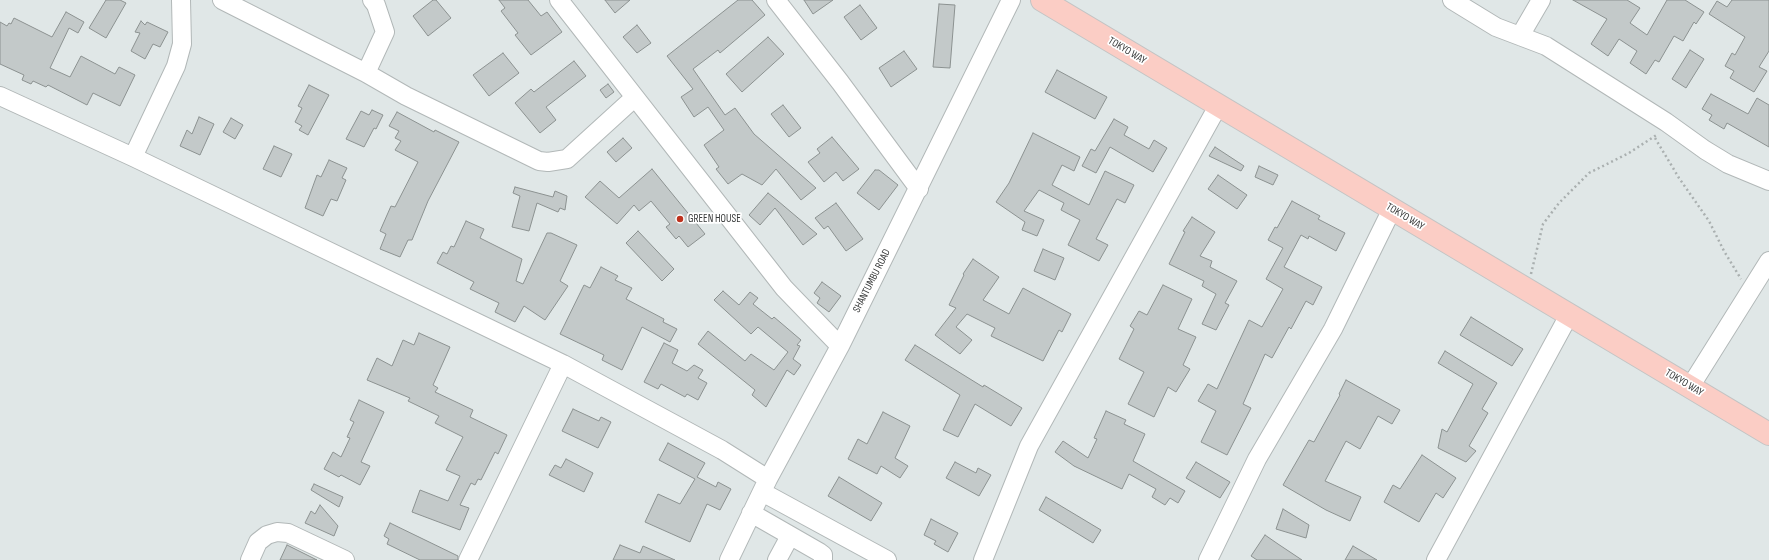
<!DOCTYPE html>
<html>
<head>
<meta charset="utf-8">
<style>
	body { margin:0 }
	canvas { display:block; background:#e0e7e7 }
</style>
</head>
<body>
<canvas width="1769" height="560"></canvas>
<script>
const ctx = document.querySelector('canvas').getContext('2d');
ctx.lineJoin = 'round';
function fill(path, color) {
  ctx.fillStyle = color;
  ctx.fill(path, 'evenodd');
}
function toPath(rows) {
  const path = new Path2D();
  for (const r of rows) {
    path.moveTo(r[0], r[1]);
    for (let i = 2; i < r.length; i += 2) path.lineTo(r[i], r[i + 1]);
  }
  return path;
}
function strokePath(path, color, width, dash) {
  ctx.strokeStyle = color;
  ctx.lineWidth = width;
  ctx.lineCap = dash ? 'butt' : 'round';
  ctx.setLineDash(dash || []);
  ctx.stroke(path);
}
function label(font, color, halo, rows, align = 'center') {
  ctx.font = font + ' "Sofia Sans Condensed",sans-serif';
  ctx.lineWidth = 3.5;
  ctx.setLineDash([]);
  ctx.textBaseline = 'middle';
  ctx.strokeStyle = halo;
  ctx.fillStyle = color;
  for (const [text, x, y, turn = 0] of rows) {
    ctx.save();
    ctx.translate(x, y);
    ctx.rotate((+turn || 0) * Math.PI / 180);
    ctx.textAlign = isNaN(turn) ? turn : align;
    if (halo) ctx.strokeText(text, 0, 0);
    ctx.fillText(text, 0, 0);
    ctx.restore();
  }
}
const building = toPath([
	[106,0,120,0,126,3,106,38,89,28,106,0],
	[433,0,436,0,451,18,428,36,413,16,433,0],
	[499,0,528,0,541,16,547,12,562,32,531,55,515,35,518,33,501,11,505,8,499,0],
	[605,0,630,0,615,13,605,0],
	[738,0,752,0,765,15,720,53,718,50,693,69,725,115,735,108,754,134,816,188,801,200,776,169,762,185,742,174,728,184,716,169,719,167,704,145,724,130,708,107,694,117,681,97,693,89,667,56,738,0],
	[804,0,833,0,813,14,804,0],
	[1573,0,1627,0,1640,8,1630,23,1647,35,1667,0,1685,0,1704,12,1696,24,1694,22,1683,41,1674,36,1659,62,1655,60,1646,74,1630,63,1637,51,1619,39,1608,56,1591,44,1607,19,1573,0],
	[1732,0,1769,0,1769,51,1759,67,1767,71,1754,92,1730,78,1734,71,1725,66,1732,53,1735,55,1745,37,1709,14,1717,1,1727,7,1732,0],
	[939,4,955,5,950,68,933,67,939,4],
	[860,5,877,28,861,40,844,17,860,5],
	[66,12,84,22,78,33,69,28,50,68,70,77,81,56,115,74,119,67,135,75,120,106,93,93,87,105,48,85,46,87,33,81,31,84,22,80,24,75,0,64,0,22,7,26,9,23,11,24,14,18,52,37,66,12],
	[141,21,145,25,147,22,168,32,160,47,153,44,145,59,131,51,140,33,135,32,141,21],
	[637,25,651,43,637,53,623,37,637,25],
	[768,37,784,54,742,92,726,74,768,37],
	[1690,50,1704,59,1686,88,1672,79,1690,50],
	[904,51,917,69,891,87,879,68,904,51],
	[503,53,519,73,489,96,473,75,503,53],
	[574,61,586,76,546,107,556,120,540,133,515,103,531,89,534,92,574,61],
	[1057,70,1107,97,1095,119,1045,92,1057,70],
	[608,84,614,92,606,98,600,90,608,84],
	[309,85,329,95,308,135,299,130,302,126,295,122,302,108,298,106,309,85],
	[1711,94,1748,114,1757,98,1769,105,1769,147,1727,123,1724,129,1709,120,1712,115,1702,109,1711,94],
	[783,105,801,128,789,137,771,114,783,105],
	[372,110,383,115,376,129,374,128,364,147,346,139,361,111,369,115,372,110],
	[397,112,434,132,435,130,459,142,428,201,412,240,408,240,400,257,380,249,386,234,380,231,391,206,395,207,418,162,395,150,401,141,395,138,399,131,389,126,397,112],
	[199,117,214,124,200,155,180,146,187,130,192,134,199,117],
	[231,118,243,125,235,139,223,132,231,118],
	[1114,119,1128,127,1124,135,1149,149,1154,140,1167,148,1153,172,1110,147,1096,173,1082,166,1091,149,1095,151,1114,119],
	[1033,133,1080,157,1074,171,1062,165,1052,185,1089,205,1105,171,1134,185,1125,203,1117,199,1096,239,1108,245,1099,261,1068,245,1080,220,1061,210,1064,203,1039,190,1024,211,1044,220,1037,236,1022,230,1025,222,996,202,1009,183,1033,133],
	[832,137,859,169,843,181,836,172,824,182,808,162,820,153,817,149,832,137],
	[623,138,632,148,616,162,607,152,623,138],
	[274,146,292,154,281,177,263,169,274,146],
	[1215,147,1244,166,1241,171,1209,156,1215,147],
	[329,160,347,168,342,178,346,180,337,201,331,199,323,216,305,208,317,175,321,177,329,160],
	[1259,166,1278,175,1273,185,1255,177,1259,166],
	[652,169,705,234,688,247,679,236,676,239,666,227,670,224,651,201,639,211,634,205,617,224,585,197,600,181,619,198,652,169],
	[875,170,879,170,898,185,879,210,857,193,875,170],
	[1218,175,1247,195,1237,209,1208,189,1218,175],
	[515,187,553,197,555,191,567,196,565,210,560,208,558,212,537,203,529,231,512,227,520,196,513,193,515,187],
	[768,193,778,201,817,234,803,245,775,208,760,225,749,215,768,193],
	[1292,201,1320,216,1318,219,1345,233,1336,251,1309,236,1308,239,1301,235,1284,267,1322,287,1313,305,1306,301,1291,329,1289,327,1272,358,1265,354,1243,404,1251,408,1227,455,1201,442,1216,411,1198,401,1208,384,1217,389,1249,320,1262,327,1283,289,1266,279,1283,248,1268,240,1275,227,1277,228,1292,201],
	[836,203,863,239,846,251,828,226,824,229,815,218,836,203],
	[1192,217,1215,232,1200,256,1212,261,1210,267,1237,281,1225,303,1229,305,1216,330,1202,324,1216,294,1202,286,1204,281,1169,264,1185,232,1183,231,1192,217],
	[466,221,484,229,480,238,522,259,516,281,523,284,547,233,551,233,577,245,560,281,568,286,545,320,524,306,515,322,495,312,499,303,470,289,474,282,437,263,443,252,447,254,451,246,454,247,466,221],
	[638,231,674,269,662,281,626,243,638,231],
	[1043,249,1064,258,1055,280,1034,271,1043,249],
	[973,259,999,277,983,300,1009,314,1023,288,1071,314,1062,332,1059,330,1043,361,991,336,995,328,967,314,956,327,972,340,960,354,935,335,956,308,949,305,964,275,963,274,973,259],
	[601,267,618,276,615,280,632,288,626,299,664,319,663,322,677,329,670,342,642,327,622,370,602,360,604,355,560,334,584,285,590,288,601,267],
	[822,282,841,296,829,312,817,303,820,298,814,293,822,282],
	[1163,285,1192,299,1178,329,1196,337,1183,365,1190,369,1176,392,1168,387,1154,417,1128,404,1144,372,1119,359,1134,329,1130,326,1139,311,1147,315,1163,285],
	[723,291,739,305,750,292,758,298,753,304,772,319,774,317,801,340,797,345,800,346,793,359,801,365,794,375,787,370,766,407,752,395,755,390,698,344,708,331,745,361,751,354,774,370,788,352,758,327,751,334,714,300,723,291],
	[1471,317,1523,349,1512,366,1460,335,1471,317],
	[419,333,450,347,433,385,438,388,435,392,473,410,470,417,507,435,498,454,495,452,481,480,478,479,475,485,471,483,460,505,469,508,460,530,412,512,420,490,448,501,460,476,446,470,463,437,435,423,439,416,408,401,410,398,367,380,377,358,392,366,403,340,414,345,419,333],
	[664,343,678,350,672,363,687,371,694,365,703,370,698,378,707,383,698,400,687,394,685,397,661,384,658,389,644,382,664,343],
	[915,345,983,387,984,385,1022,408,1011,426,975,404,958,437,943,430,960,395,905,360,915,345],
	[1445,351,1497,383,1482,409,1488,413,1469,446,1476,451,1466,462,1438,448,1442,429,1447,432,1473,384,1438,363,1445,351],
	[1346,380,1400,410,1392,424,1378,416,1360,449,1346,441,1325,481,1361,497,1350,521,1326,510,1283,485,1309,440,1314,442,1340,395,1339,394,1346,380],
	[359,400,384,412,361,462,370,466,360,485,341,475,339,477,324,469,333,452,341,457,350,438,347,437,354,422,350,420,359,400],
	[573,409,599,421,601,417,611,422,598,448,562,431,573,409],
	[1106,411,1126,420,1124,424,1145,434,1133,461,1185,491,1178,503,1170,498,1165,505,1152,497,1156,489,1129,474,1122,489,1074,466,1055,452,1063,441,1088,458,1097,439,1094,438,1106,411],
	[883,412,910,426,895,458,908,466,900,478,881,466,877,474,848,459,858,439,867,444,883,412],
	[668,443,705,463,697,477,716,487,718,482,731,489,720,510,707,504,690,542,645,522,658,494,680,504,695,479,659,460,668,443],
	[1422,455,1456,478,1443,498,1436,493,1419,522,1384,502,1393,485,1400,489,1422,455],
	[566,459,593,473,584,492,549,475,555,465,561,468,566,459],
	[955,462,976,473,978,468,991,475,979,496,946,478,955,462],
	[1196,462,1230,482,1220,498,1186,478,1196,462],
	[839,477,882,503,871,521,828,496,839,477],
	[314,484,343,497,339,507,311,490,314,484],
	[1046,497,1101,530,1093,543,1039,510,1046,497],
	[320,505,338,526,334,536,305,523,311,511,315,514,320,505],
	[1283,509,1309,525,1306,538,1276,529,1283,509],
	[931,519,958,533,948,552,934,544,936,541,924,535,931,519],
	[390,523,458,556,458,560,420,560,387,544,389,539,384,536,390,523],
	[1265,535,1278,544,1302,560,1257,560,1251,556,1265,535],
	[287,545,317,560,280,560,287,545],
	[620,545,640,553,643,546,675,560,613,560,620,545],
	[1353,546,1377,560,1345,560,1353,546]
]);
fill(building, '#c3c9c9');
strokePath(building, '#8c9291', 1);
const minor = toPath([
	[222,0,366,73,406,96,539,161,548,162,567,159,634,98],
	[559,0,784,288,840,346],
	[776,0,840,82,919,189],
	[1452,0,1496,27,1546,46,1666,122,1705,150,1728,164,1769,181],
	[1520,36,1541,0],
	[366,73,385,32,376,5,372,0],
	[0,96,133,157,563,364,722,450,768,479],
	[133,157,176,66,182,44,181,0],
	[1690,387,1769,261],
	[762,492,887,560],
	[751,513,819,552,823,555,823,560],
	[250,560,258,542,267,535,277,532,288,533,345,560],
	[468,560,563,364],
	[729,560,768,479,840,346,1011,0],
	[777,560,790,536],
	[983,560,1029,446,1218,106],
	[1208,560,1257,459,1333,329,1392,209],
	[1436,560,1569,315]
]);
const major = toPath([
	[1042,0,1769,434]
]);
strokePath(minor, '#b2b8b8', 20);
strokePath(major, '#c3c4c4', 24);
strokePath(toPath([
	[1655,138,1679,178,1709,221,1724,251,1741,279],
	[1531,274,1543,224,1559,203,1589,173,1629,153,1658,134]
]), '#aab0b0', 2.5, [2, 3]);
strokePath(minor, '#fff', 18);
strokePath(major, '#fbcdc5', 22);
for (const [x, y, r, color] of [
	[680,219,4,"#be321e"]
]) {
  const dot = new Path2D();
  dot.arc(x, y, r, 0, 2 * Math.PI);
  ctx.fillStyle = color;
  ctx.fill(dot);
  strokePath(dot, '#fff', 1.5);
}
label('11px', '#373939', '#fff', [
	["TOKYO WAY",1127,51,31],
	["TOKYO WAY",1405,217,31],
	["SHANTUMBU ROAD",872,281,-63],
	["TOKYO WAY",1684,383,31]
]);
label('11px', '#373939', '#fff', [
	["GREEN HOUSE",688,219]
], 'left');
</script>
</body>
</html>
